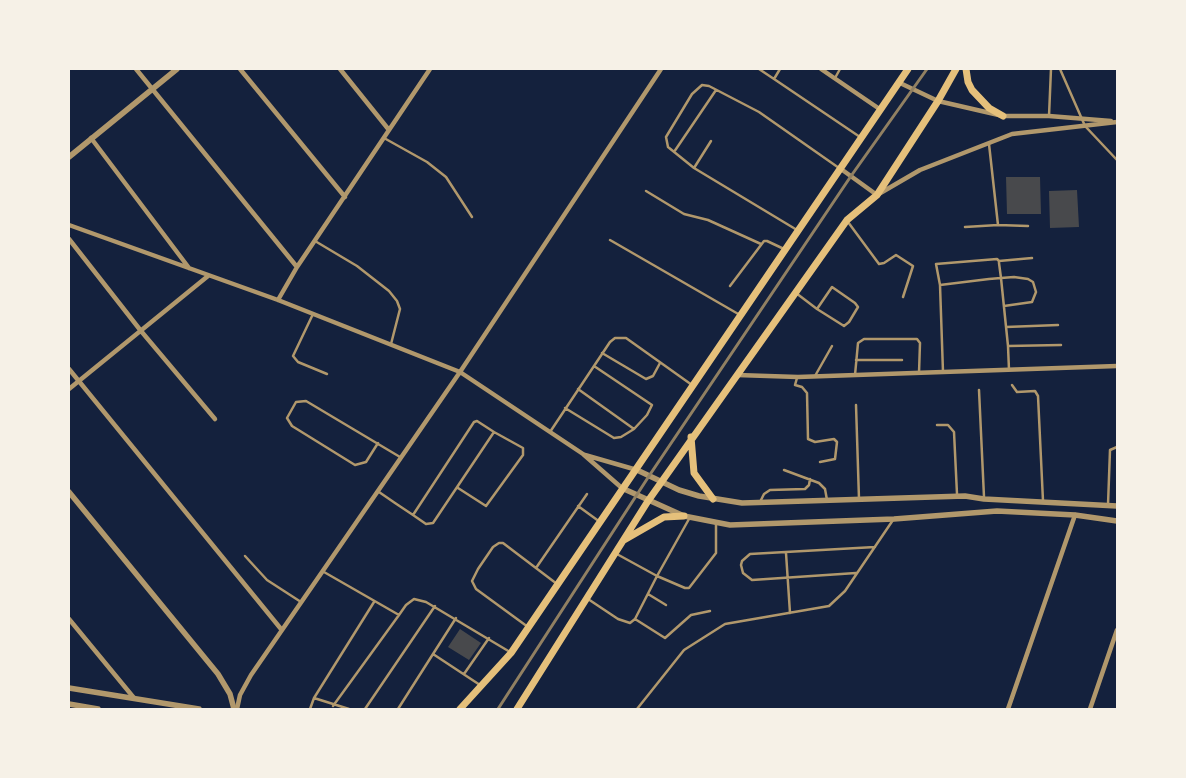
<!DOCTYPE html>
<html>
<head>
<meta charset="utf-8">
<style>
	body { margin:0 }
	#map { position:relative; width:1186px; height:778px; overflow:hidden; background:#14213d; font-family:"Nunito Sans",sans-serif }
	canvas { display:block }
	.frame { position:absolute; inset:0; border:70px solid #f6f1e7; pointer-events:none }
</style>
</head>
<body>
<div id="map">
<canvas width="1186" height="778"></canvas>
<div class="frame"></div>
</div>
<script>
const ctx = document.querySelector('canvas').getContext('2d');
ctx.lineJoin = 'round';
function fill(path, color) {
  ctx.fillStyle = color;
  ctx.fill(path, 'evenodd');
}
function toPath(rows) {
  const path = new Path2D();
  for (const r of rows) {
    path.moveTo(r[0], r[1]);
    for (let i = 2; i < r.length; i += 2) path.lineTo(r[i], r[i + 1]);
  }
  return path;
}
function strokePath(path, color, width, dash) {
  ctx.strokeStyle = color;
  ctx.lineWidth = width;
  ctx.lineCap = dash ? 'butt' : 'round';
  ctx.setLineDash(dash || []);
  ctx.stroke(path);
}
fill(toPath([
	[1006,177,1040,177,1041,214,1007,214],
	[1077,190,1079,227,1050,228,1049,191],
	[460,629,481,643,469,660,448,647]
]), '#48494c');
strokePath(toPath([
	[759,69,774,79,780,69],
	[1060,69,1085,126,1117,160],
	[835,78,840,69],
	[774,79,860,137],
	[1049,116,1051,69],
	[384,138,427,162,446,177,472,217],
	[674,152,716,90],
	[694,168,711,141],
	[646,191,684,214,708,220,761,244],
	[848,222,879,264,884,263,896,255,913,266,903,297],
	[998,225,1028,226],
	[965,227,998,225,989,144],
	[797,230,694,168,668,147,666,137,692,94,702,85,709,86,759,112,839,168],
	[610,240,740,315],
	[315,241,357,266,389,291,397,301,400,309,391,344],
	[999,261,1032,258],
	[940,285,943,372],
	[730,286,764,241,767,241,784,249],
	[796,293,817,309,844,326,849,322,858,307,855,303,832,287,817,309],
	[1004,306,1032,302,1036,292,1033,282,1028,279,1014,277,1001,278,989,279,940,285,936,264,997,259,999,261,999,263,1001,278,1008,346,1009,370],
	[313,314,293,356,298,362,327,374],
	[1006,327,1058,325],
	[1008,346,1061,345],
	[602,353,646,379,653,376,660,363],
	[856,360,902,360],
	[594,366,652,405,647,415,634,429],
	[855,375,858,343,864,339,917,339,920,343,919,373],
	[815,376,832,346],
	[797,378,795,385,802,387,807,393,808,439,815,442,834,439,837,442,835,459,820,462],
	[1012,385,1017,392,1035,391,1038,396,1043,501],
	[979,390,984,497],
	[856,405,859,499],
	[565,408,614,438,621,437,634,429,578,389],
	[937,425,948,425,954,432,957,494],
	[550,432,610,342,615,338,626,338,692,385],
	[378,443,366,462,355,465,292,426,287,418,296,402,306,401,400,457],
	[784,470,819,483,825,489,827,500],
	[458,488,486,506,523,455,523,448,494,432],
	[379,492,395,503,413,515,426,524,433,523,494,432,477,421,474,422,413,515],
	[760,502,764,494,770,490,805,489,809,485,810,479],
	[1108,505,1110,450,1117,447],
	[578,506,600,522],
	[689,519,657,576,685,588,689,588,716,553,716,523],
	[786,553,790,613],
	[245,556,267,580,301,602],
	[536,568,587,494],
	[324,572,399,615,406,605,414,599,426,602,510,652],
	[856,573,752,580,743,573,741,565,742,561,750,554,875,547],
	[648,594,666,605],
	[588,599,618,619,630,623,635,619,657,576,615,553],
	[456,618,433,654,480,685],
	[635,619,665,638,691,615,710,611],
	[528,627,476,589,472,581,478,569,493,547,499,543,503,543,557,584],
	[464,674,489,638],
	[333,706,399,615],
	[310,709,314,698],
	[349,709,314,698,374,602],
	[365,709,435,606],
	[398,709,433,654],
	[637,709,684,650,725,624,829,606,845,591,893,520]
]), '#b1986c', 2.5);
strokePath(toPath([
	[136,69,297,267],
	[240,69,345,197],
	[340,69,389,130],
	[821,69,881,110],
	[900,83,938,101,1003,116,1049,116,1111,121],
	[91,138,189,268],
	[841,169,877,195,920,170,1012,134,1117,122],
	[69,225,278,300,460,372,583,454,623,489],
	[69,239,141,331,215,419],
	[278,300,297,267,430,69],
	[69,369,281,629],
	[737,375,798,377,1117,366],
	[69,389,208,276],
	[585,455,637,470],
	[69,619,134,698],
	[237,709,240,695,251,675,460,372,661,69],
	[1008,709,1075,515],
	[1090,709,1117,630]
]), '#b1986c', 4.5);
strokePath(toPath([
	[69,157,177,69],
	[637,470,679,490,699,496,742,503,965,496,984,499,1117,506],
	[624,489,684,516,730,525,894,519,997,511,1075,515,1117,521],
	[69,492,218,674,230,694,234,709],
	[69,688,199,709],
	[69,704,98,709]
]), '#b1986c', 5.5);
strokePath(toPath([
	[966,69,968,82,972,90,989,108,1003,116],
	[691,437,694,473,713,499],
	[624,540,664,517,684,516],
	[460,709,511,653,908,69],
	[517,709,648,501,847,220,877,195,938,101,956,69]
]), '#e5c07b', 7);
strokePath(toPath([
	[498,709,649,476,851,176,927,69]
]), '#918062', 3);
</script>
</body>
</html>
